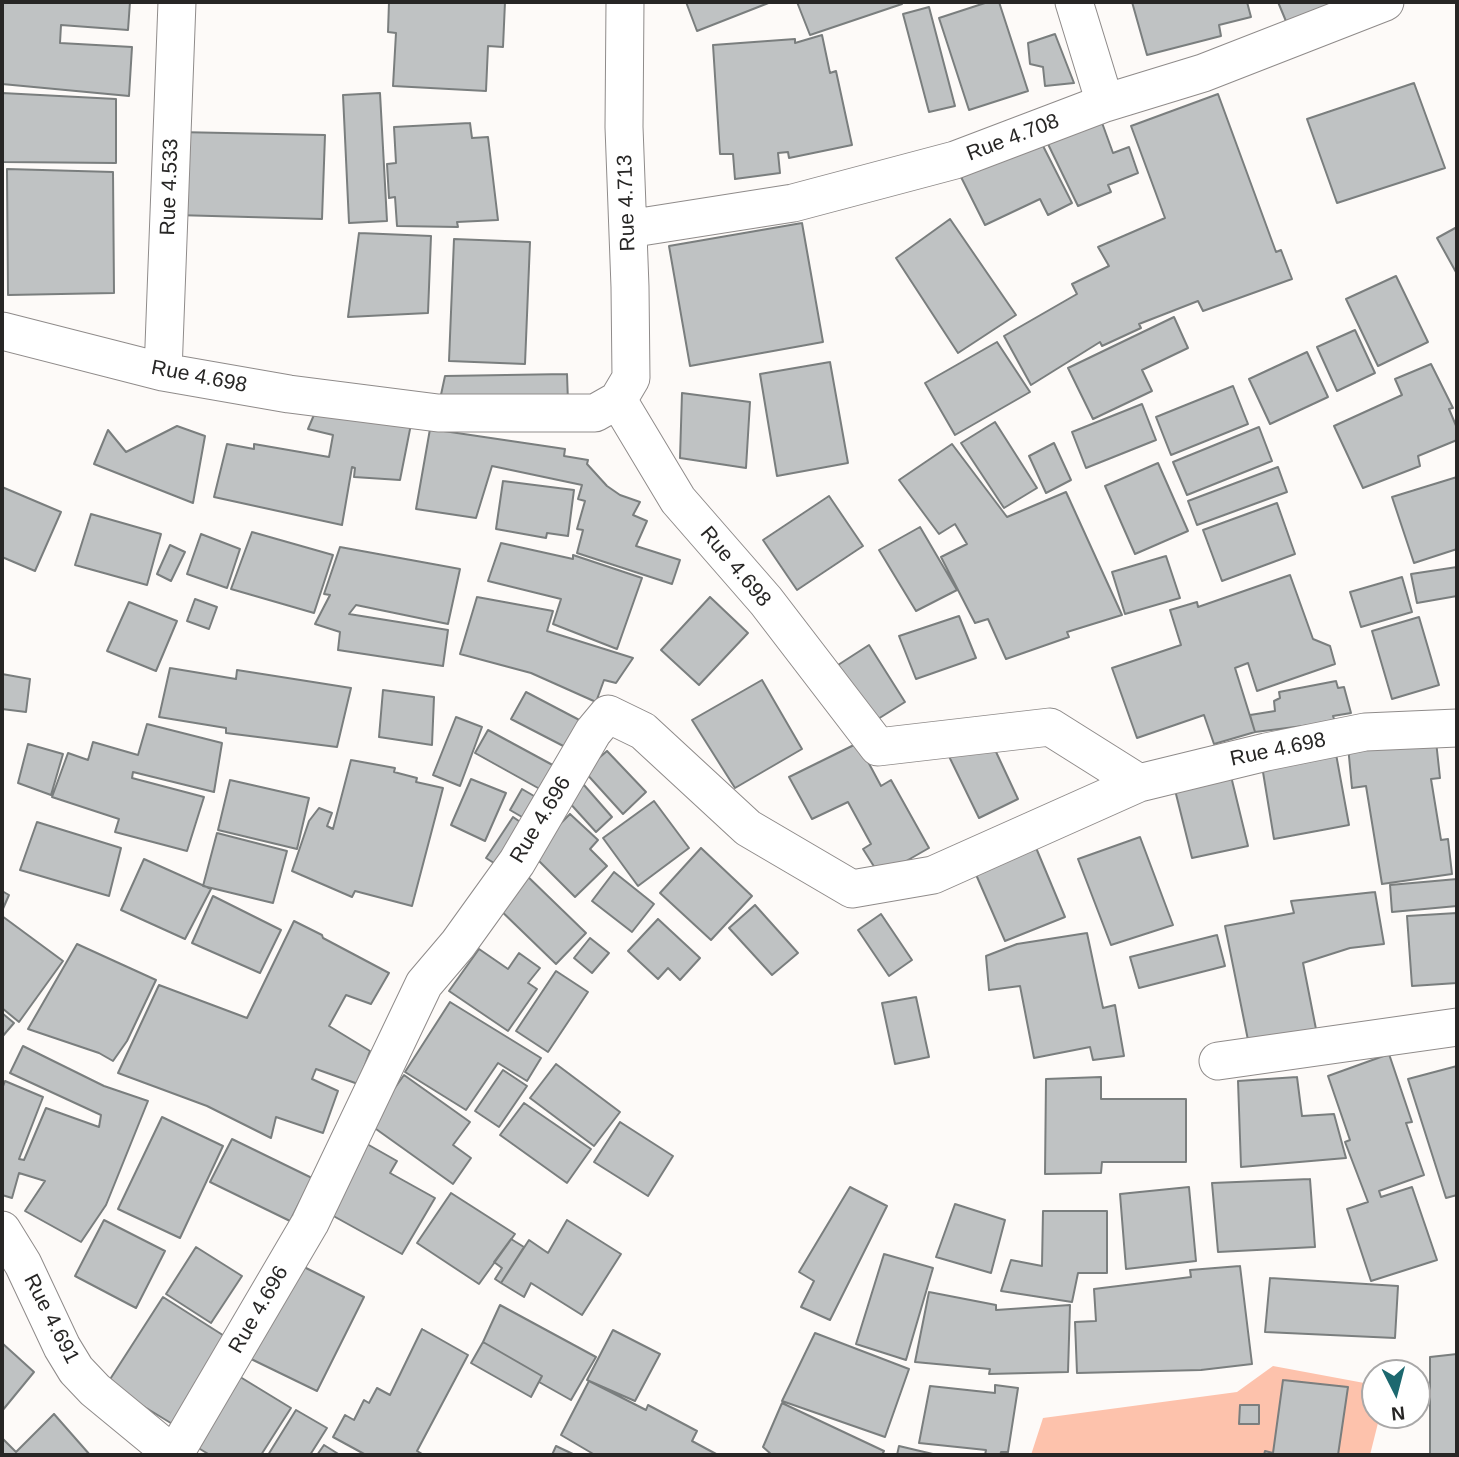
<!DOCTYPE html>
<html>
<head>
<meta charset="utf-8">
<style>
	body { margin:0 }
	#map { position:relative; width:1459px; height:1457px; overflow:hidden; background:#fdfaf8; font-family:Helvetica,sans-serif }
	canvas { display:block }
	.frame { position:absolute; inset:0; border:4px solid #272625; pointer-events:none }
	.north { position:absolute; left:1361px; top:1359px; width:70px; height:70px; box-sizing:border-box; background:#fff; border:2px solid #a9a8a8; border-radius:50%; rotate:174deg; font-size:19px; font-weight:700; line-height:28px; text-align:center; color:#272625 }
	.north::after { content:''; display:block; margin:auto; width:24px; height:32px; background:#1c686f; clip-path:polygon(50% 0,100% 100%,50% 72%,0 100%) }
</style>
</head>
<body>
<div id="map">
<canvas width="1459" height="1457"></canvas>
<div class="frame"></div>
<div class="north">N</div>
</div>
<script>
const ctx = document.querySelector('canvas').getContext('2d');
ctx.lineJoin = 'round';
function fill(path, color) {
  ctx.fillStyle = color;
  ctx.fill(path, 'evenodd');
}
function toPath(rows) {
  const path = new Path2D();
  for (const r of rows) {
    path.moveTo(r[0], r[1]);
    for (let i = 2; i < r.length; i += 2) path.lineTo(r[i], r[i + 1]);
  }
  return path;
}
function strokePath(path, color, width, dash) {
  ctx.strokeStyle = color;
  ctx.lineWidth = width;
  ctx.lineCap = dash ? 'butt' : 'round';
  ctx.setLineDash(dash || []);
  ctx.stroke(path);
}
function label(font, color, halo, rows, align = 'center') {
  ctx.font = font + ' Helvetica,sans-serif';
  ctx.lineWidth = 5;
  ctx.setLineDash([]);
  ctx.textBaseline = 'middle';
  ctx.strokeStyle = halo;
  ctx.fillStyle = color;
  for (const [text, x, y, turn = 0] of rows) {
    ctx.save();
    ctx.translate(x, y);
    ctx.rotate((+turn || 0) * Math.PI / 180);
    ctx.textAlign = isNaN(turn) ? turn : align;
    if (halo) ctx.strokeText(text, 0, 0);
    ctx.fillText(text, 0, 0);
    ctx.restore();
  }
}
fill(toPath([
	[1273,1366,1375,1385,1375,1415,1380,1415,1370,1455,1031,1455,1043,1418,1237,1392]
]), '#fdc2ac');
const building = toPath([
	[2,2,130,2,128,30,61,25,60,43,132,47,129,96,2,84,2,2],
	[389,2,505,2,503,47,488,46,486,91,393,86,396,33,388,32,389,2],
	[686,2,771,2,697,31,686,2],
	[797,2,901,2,902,4,810,35,797,2],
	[988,2,999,2,1028,91,969,110,939,18,988,2],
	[1132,2,1247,2,1251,17,1219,25,1221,36,1147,55,1132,2],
	[1278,2,1349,2,1288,26,1278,2],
	[929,7,955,106,929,112,903,14,929,7],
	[1055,34,1074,83,1045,86,1043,67,1030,64,1028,43,1055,34],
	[822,35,830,73,836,71,852,145,789,158,788,152,778,153,780,173,735,179,733,154,720,154,713,45,795,39,795,43,822,35],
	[1414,83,1445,168,1337,203,1307,119,1414,83],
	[2,93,116,99,116,163,2,162,2,93],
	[380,93,387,221,349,223,343,95,380,93],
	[1218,94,1276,252,1281,250,1292,279,1203,311,1198,301,1139,324,1141,328,1102,346,1100,342,1031,385,1004,336,1077,294,1072,284,1109,266,1098,247,1165,218,1131,126,1218,94],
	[1101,120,1113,153,1129,147,1138,173,1108,185,1111,192,1078,206,1046,140,1101,120],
	[470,123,472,138,488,137,498,220,457,222,458,227,397,226,395,197,389,198,387,164,396,163,394,127,470,123],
	[177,132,325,135,322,219,175,215,177,132],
	[1039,138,1072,203,1048,215,1040,199,985,225,961,177,1039,138],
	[7,169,113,172,114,293,8,295,7,169],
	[950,219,1016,315,958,353,896,258,950,219],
	[802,223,823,342,690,366,669,246,802,223],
	[1457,227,1457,274,1437,238,1457,227],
	[359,233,431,236,428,313,348,317,359,233],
	[454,239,530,242,525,364,449,361,454,239],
	[1396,276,1428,342,1378,366,1346,299,1396,276],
	[1174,317,1188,348,1142,370,1152,391,1093,419,1068,368,1174,317],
	[1355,330,1375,373,1337,391,1317,347,1355,330],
	[997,342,1030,392,955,435,925,383,997,342],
	[1307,352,1328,397,1270,424,1249,379,1307,352],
	[830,362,848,463,777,476,760,374,830,362],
	[1431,364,1453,408,1449,409,1457,428,1457,440,1418,456,1420,466,1363,488,1334,426,1402,395,1395,379,1431,364],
	[567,374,568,402,439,404,445,376,567,374],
	[1233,386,1248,424,1171,455,1156,417,1233,386],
	[682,393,750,402,746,468,680,458,682,393],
	[319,403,413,414,400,480,354,477,355,468,352,467,342,525,214,497,227,444,254,449,254,444,329,457,333,435,308,429,319,403],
	[1142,404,1156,440,1086,468,1072,432,1142,404],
	[995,422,1037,488,1004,508,961,443,995,422],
	[177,426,205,436,193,503,94,464,108,430,126,452,177,426],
	[1259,427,1272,461,1187,495,1173,462,1259,427],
	[430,429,565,449,564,456,588,460,587,464,607,486,620,495,640,502,633,515,647,521,636,546,680,560,672,584,577,553,583,530,577,529,585,501,578,499,582,485,492,466,476,518,416,509,430,429],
	[1054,443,1071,480,1046,493,1029,456,1054,443],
	[952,444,1007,517,1066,492,1122,615,1067,632,1069,637,1006,659,988,619,975,623,941,557,967,544,955,524,939,534,899,480,952,444],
	[1158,463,1188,531,1135,554,1105,486,1158,463],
	[1278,467,1287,492,1197,525,1188,501,1278,467],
	[1457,477,1457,549,1414,563,1392,497,1457,477],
	[503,481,574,490,568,536,547,533,546,538,496,529,503,481],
	[2,487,61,512,35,571,2,557,2,487],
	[829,496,863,546,797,590,763,540,829,496],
	[1277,503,1295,554,1222,581,1203,530,1277,503],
	[91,514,161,534,147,585,75,565,91,514],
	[920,527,957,590,916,611,879,550,920,527],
	[252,532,333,555,314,613,231,589,252,532],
	[201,534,240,549,227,588,187,574,201,534],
	[501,543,573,559,573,555,642,578,617,649,553,624,561,599,488,581,501,543],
	[170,545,185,552,171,581,157,574,170,545],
	[340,547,460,569,448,624,356,605,349,614,448,630,443,666,338,650,340,632,315,624,330,595,324,594,340,547],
	[1166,556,1180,598,1125,614,1112,572,1166,556],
	[1457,567,1457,596,1417,603,1411,574,1457,567],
	[1290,575,1313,639,1330,646,1335,664,1257,691,1248,663,1235,668,1255,732,1214,744,1204,715,1137,738,1112,668,1181,645,1170,610,1197,602,1198,607,1290,575],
	[1402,577,1412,612,1361,627,1350,592,1402,577],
	[477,597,553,611,547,631,633,658,616,683,604,680,596,702,531,673,460,654,477,597],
	[710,597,748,633,699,685,661,650,710,597],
	[195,599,217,607,209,629,187,621,195,599],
	[129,602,177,621,156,671,107,651,129,602],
	[959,616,976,658,916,679,899,636,959,616],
	[1419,617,1439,685,1392,699,1372,631,1419,617],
	[869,645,905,702,870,724,838,665,869,645],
	[170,668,236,679,237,670,351,688,337,747,226,733,226,728,159,717,170,668],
	[2,674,30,679,26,712,2,709,2,674],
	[762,680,802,749,735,788,692,720,762,680],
	[1336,681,1338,688,1344,687,1351,713,1333,716,1335,722,1255,732,1250,715,1275,711,1274,701,1280,698,1279,692,1336,681],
	[383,690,434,697,432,745,379,737,383,690],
	[526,692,587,724,573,751,511,719,526,692],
	[456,717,482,727,460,786,433,775,456,717],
	[147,724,222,743,214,792,133,772,132,778,204,797,187,851,115,832,119,819,52,797,68,753,88,760,93,742,138,755,147,724],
	[983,724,1018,799,979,818,942,742,983,724],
	[488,730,560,769,547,793,475,753,488,730],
	[1436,741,1440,778,1431,779,1441,840,1448,839,1452,874,1382,884,1366,786,1352,788,1348,746,1436,741],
	[858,743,881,786,891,780,929,848,880,876,863,849,871,844,848,802,812,819,789,777,858,743],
	[28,744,63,754,51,795,18,783,28,744],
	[607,751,646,792,623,814,584,771,607,751],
	[1336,754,1349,825,1274,839,1262,766,1336,754],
	[351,760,395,768,394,772,417,778,416,782,443,788,412,906,355,891,352,897,292,871,309,821,319,808,332,813,327,826,333,829,351,760],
	[1229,768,1248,846,1192,858,1175,790,1229,768],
	[471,779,506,793,485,841,451,825,471,779],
	[230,780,309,798,297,849,218,830,230,780],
	[584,785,612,817,596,832,567,800,584,785],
	[522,789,546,803,534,824,510,810,522,789],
	[654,801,689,848,638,886,603,838,654,801],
	[570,814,598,840,590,849,607,866,575,897,531,853,570,814],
	[513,817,532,830,505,870,486,858,513,817],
	[37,822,121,848,109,896,20,870,37,822],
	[217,833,287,851,273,903,203,886,217,833],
	[1140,837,1173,925,1111,945,1078,859,1140,837],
	[1034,843,1065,917,1005,941,974,870,1034,843],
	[701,848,752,896,711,940,660,893,701,848],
	[144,859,211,889,185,939,121,910,144,859],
	[523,872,586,933,556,964,493,903,523,872],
	[614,872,654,904,632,932,592,901,614,872],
	[1457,879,1457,906,1392,912,1390,885,1457,879],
	[2,891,9,895,2,911,2,891],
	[1375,892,1384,944,1350,948,1303,963,1316,1029,1248,1040,1225,926,1294,913,1291,901,1375,892],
	[213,896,281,930,260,973,192,943,213,896],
	[755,905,798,953,772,975,729,928,755,905],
	[1457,913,1457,983,1412,986,1407,916,1457,913],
	[881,914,912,960,889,976,858,930,881,914],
	[2,916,63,961,19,1022,2,1008,2,916],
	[658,919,700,958,680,980,668,968,658,979,628,951,658,919],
	[294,921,322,935,323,938,389,973,371,1004,346,995,329,1026,370,1051,358,1084,316,1069,312,1079,338,1091,323,1133,276,1117,271,1138,207,1106,118,1073,159,985,247,1018,294,921],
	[1087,933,1103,1008,1115,1005,1124,1056,1093,1060,1090,1047,1034,1058,1020,986,989,990,986,956,1017,944,1087,933],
	[1217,935,1225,966,1139,988,1130,957,1217,935],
	[590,938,609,953,592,973,574,958,590,938],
	[77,944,156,980,127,1041,113,1061,99,1053,28,1029,77,944],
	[479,949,508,969,519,953,540,968,528,983,537,989,508,1031,449,991,479,949],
	[556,971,588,992,548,1052,516,1031,556,971],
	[916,997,929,1057,895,1064,882,1003,916,997],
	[450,1002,541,1058,527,1081,498,1063,466,1110,405,1072,450,1002],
	[2,1013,14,1023,2,1037,2,1013],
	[23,1046,104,1086,148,1101,106,1205,81,1242,25,1211,45,1181,19,1173,12,1198,2,1195,2,1089,5,1081,43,1097,19,1159,24,1160,46,1108,99,1127,101,1115,10,1073,23,1046],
	[1389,1054,1412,1122,1406,1123,1424,1175,1379,1191,1381,1197,1412,1187,1437,1260,1371,1281,1347,1209,1368,1202,1345,1142,1350,1140,1328,1076,1389,1054],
	[556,1064,620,1112,594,1146,530,1098,556,1064],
	[1457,1066,1457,1195,1446,1198,1408,1079,1457,1066],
	[503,1070,527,1086,499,1127,475,1111,503,1070],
	[404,1075,470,1122,453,1145,471,1158,453,1184,369,1124,404,1075],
	[1101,1077,1101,1099,1186,1099,1186,1162,1102,1162,1101,1173,1045,1174,1046,1079,1101,1077],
	[1297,1077,1302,1116,1334,1114,1346,1158,1241,1167,1238,1081,1297,1077],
	[524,1103,591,1149,567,1183,500,1135,524,1103],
	[162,1117,223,1146,180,1238,118,1209,162,1117],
	[620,1122,673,1156,648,1196,594,1162,620,1122],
	[232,1139,312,1178,290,1221,210,1182,232,1139],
	[367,1144,397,1161,390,1173,435,1198,402,1254,328,1213,367,1144],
	[1310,1179,1315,1247,1218,1252,1212,1183,1310,1179],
	[850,1187,887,1206,830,1320,801,1307,814,1281,799,1272,850,1187],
	[1189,1187,1196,1261,1126,1269,1120,1194,1189,1187],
	[451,1193,515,1234,479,1284,417,1243,451,1193],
	[955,1204,1005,1220,991,1273,936,1257,955,1204],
	[1043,1211,1107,1211,1107,1273,1078,1273,1072,1302,1001,1291,1011,1260,1042,1266,1043,1211],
	[104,1220,165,1251,136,1308,75,1276,104,1220],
	[567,1220,621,1254,582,1315,531,1283,524,1297,501,1283,529,1240,548,1253,567,1220],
	[511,1239,524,1247,501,1283,495,1279,502,1268,494,1262,511,1239],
	[196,1247,242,1276,211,1323,166,1294,196,1247],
	[884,1254,933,1268,906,1360,856,1344,884,1254],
	[296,1263,364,1297,317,1391,249,1358,296,1263],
	[1240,1266,1252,1364,1201,1370,1077,1373,1075,1322,1096,1321,1094,1289,1191,1277,1190,1270,1240,1266],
	[1270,1278,1398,1286,1395,1338,1265,1332,1270,1278],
	[929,1292,996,1305,996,1310,1070,1305,1068,1372,989,1374,990,1369,915,1362,929,1292],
	[163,1297,229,1339,174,1425,107,1384,163,1297],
	[500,1305,596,1357,571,1400,539,1382,542,1376,483,1342,500,1305],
	[422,1329,468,1355,417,1451,424,1455,366,1455,333,1437,345,1415,354,1420,364,1400,369,1403,377,1388,390,1395,422,1329],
	[613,1330,660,1354,635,1401,587,1380,613,1330],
	[815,1333,909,1369,885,1437,782,1401,815,1333],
	[483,1342,542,1376,531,1397,471,1363,483,1342],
	[2,1343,34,1372,2,1411,2,1343],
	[1457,1354,1457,1455,1430,1455,1430,1357,1457,1354],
	[232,1372,291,1408,261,1455,210,1455,190,1443,232,1372],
	[1283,1380,1348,1387,1338,1455,1264,1455,1265,1451,1273,1453,1283,1380],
	[589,1381,646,1410,648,1405,697,1431,692,1441,718,1455,595,1455,561,1435,589,1381],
	[995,1385,1018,1388,1008,1452,1001,1452,1000,1455,985,1455,986,1450,919,1443,930,1386,995,1393,995,1385],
	[782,1403,884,1451,882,1455,772,1455,763,1447,782,1403],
	[1240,1405,1259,1405,1259,1424,1239,1424,1240,1405],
	[296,1410,327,1428,310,1455,268,1455,296,1410],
	[54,1414,90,1455,2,1455,2,1438,16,1452,54,1414],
	[324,1445,340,1455,317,1455,324,1445],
	[556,1446,575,1455,552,1455,556,1446],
	[899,1446,937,1455,897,1455,899,1446]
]);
fill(building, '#bfc2c3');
strokePath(building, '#7a7e7e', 2);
const minor = toPath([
	[1074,2,1105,103],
	[628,229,793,203,955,160,1105,103,1203,73,1385,2],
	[2,331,163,372,289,394,438,413,595,413,618,400,678,500,766,601,878,747,1050,727,1139,783,1266,752,1365,732,1457,728],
	[163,372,177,2],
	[618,400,631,378,630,287,624,127,625,2],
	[1218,1061,1457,1027],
	[2,1230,23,1264,62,1347,76,1370,95,1390,174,1455],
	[174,1455,310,1223,424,984,458,944,517,862,593,732,608,714,643,731,748,828,852,889,933,875,1139,783]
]);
strokePath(minor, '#8f8b8a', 39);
strokePath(minor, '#fff', 37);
label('21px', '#272625', '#fff', [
	["Rue 4.708",1013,138,-21],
	["Rue 4.533",170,187,-88],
	["Rue 4.713",627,203,-92],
	["Rue 4.698",199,377,11],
	["Rue 4.698",735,567,50],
	["Rue 4.698",1278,750,-12],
	["Rue 4.696",541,820,-59],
	["Rue 4.696",259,1310,-60],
	["Rue 4.691",51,1319,63]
]);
</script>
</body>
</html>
